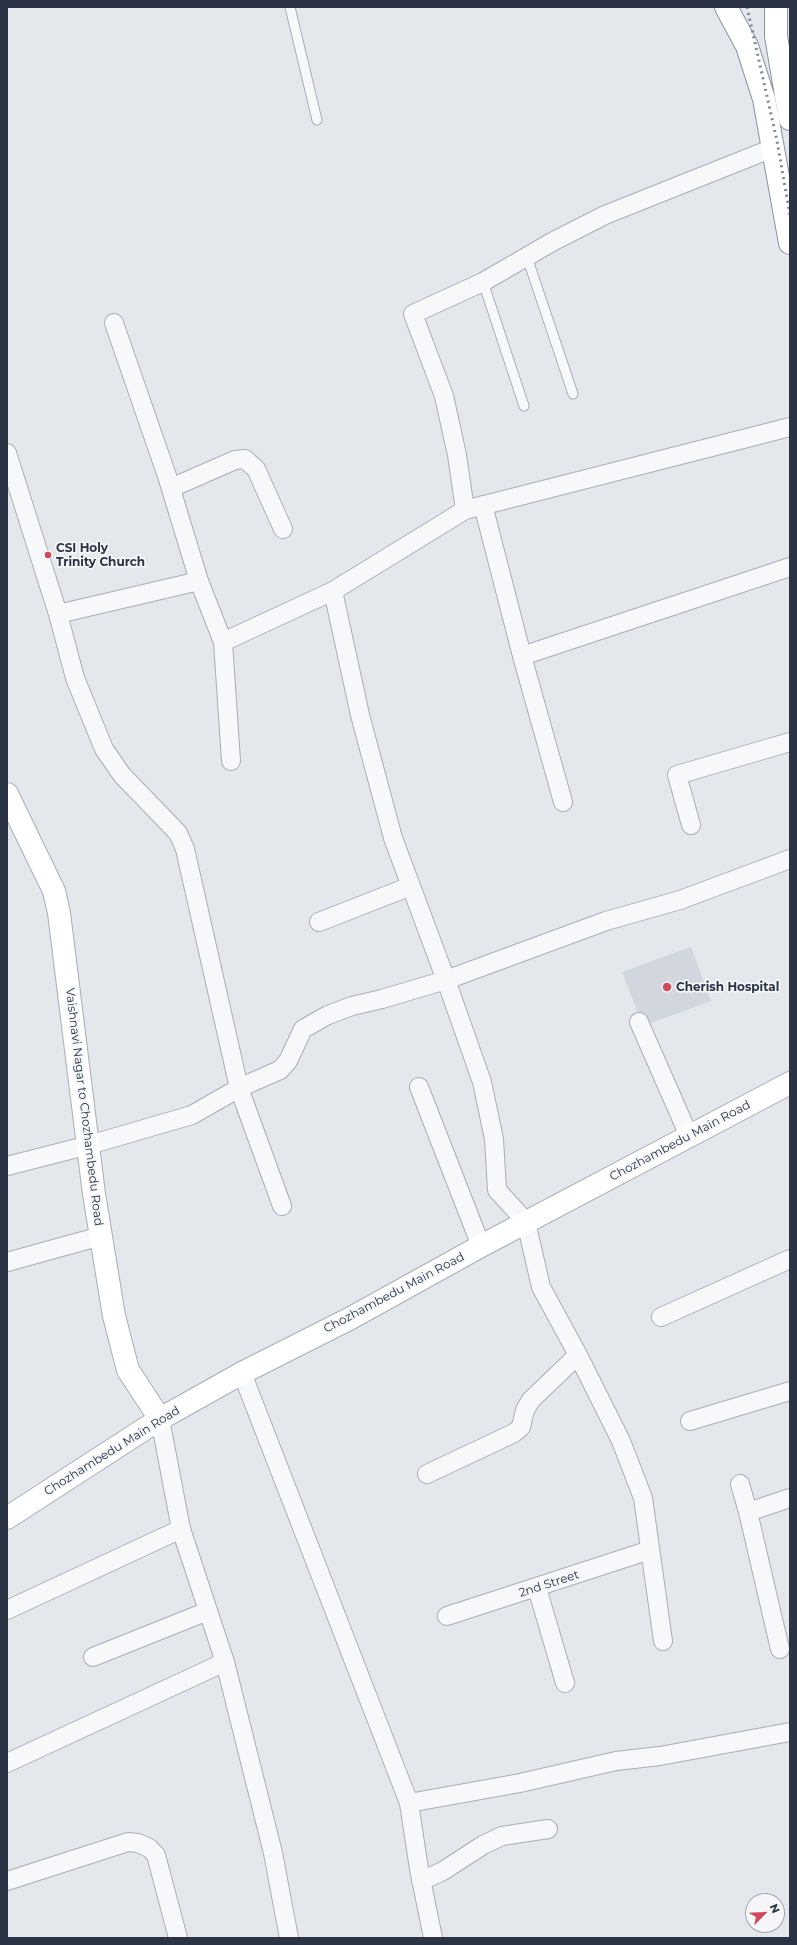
<!DOCTYPE html>
<html>
<head>
<meta charset="utf-8">
<style>
	body { margin:0 }
	#map { position:relative; width:797px; height:1945px; overflow:hidden; background:#e4e7ec; font-family:Montserrat,sans-serif }
	canvas { display:block }
	.frame { position:absolute; inset:0; border:8px solid #2b3445; pointer-events:none }
	.north { position:absolute; left:745px; top:1893px; width:40px; height:40px; box-sizing:border-box; background:#f4f6f9; border:1px solid #a4a8b1; border-radius:50%; rotate:66deg; font-size:11px; font-weight:700; line-height:16px; text-align:center; color:#2b3445 }
	.north::after { content:''; display:block; margin:auto; width:14px; height:18px; background:#d1495b; clip-path:polygon(50% 0,100% 100%,50% 72%,0 100%) }
</style>
</head>
<body>
<div id="map">
<canvas width="797" height="1945"></canvas>
<div class="frame"></div>
<div class="north">N</div>
</div>
<script>
const ctx = document.querySelector('canvas').getContext('2d');
ctx.lineJoin = 'round';
function fill(path, color) {
  ctx.fillStyle = color;
  ctx.fill(path, 'evenodd');
}
function toPath(rows) {
  const path = new Path2D();
  for (const r of rows) {
    path.moveTo(r[0], r[1]);
    for (let i = 2; i < r.length; i += 2) path.lineTo(r[i], r[i + 1]);
  }
  return path;
}
function strokePath(path, color, width, dash) {
  ctx.strokeStyle = color;
  ctx.lineWidth = width;
  ctx.lineCap = dash ? 'butt' : 'round';
  ctx.setLineDash(dash || []);
  ctx.stroke(path);
}
function label(font, color, halo, rows, align = 'center') {
  ctx.font = font + ' Montserrat,sans-serif';
  ctx.lineWidth = 3.5;
  ctx.setLineDash([]);
  ctx.textBaseline = 'middle';
  ctx.strokeStyle = halo;
  ctx.fillStyle = color;
  for (const [text, x, y, turn = 0] of rows) {
    ctx.save();
    ctx.translate(x, y);
    ctx.rotate((+turn || 0) * Math.PI / 180);
    ctx.textAlign = isNaN(turn) ? turn : align;
    if (halo) ctx.strokeText(text, 0, 0);
    ctx.fillText(text, 0, 0);
    ctx.restore();
  }
}
fill(toPath([
	[691,947,711,1001,643,1026,622,972]
]), '#d2d6de');
const lane = toPath([
	[290,7,317,120],
	[527,257,573,394],
	[483,282,524,406]
]);
const street = toPath([
	[114,323,167,476,199,581,223,642,333,591],
	[790,427,465,510,333,591,360,715,393,838,446,980,606,921,680,900,790,859],
	[7,453,58,614,75,678,104,749,122,775,178,833,185,849,239,1088,282,1206],
	[171,488,235,460,245,459,256,469,283,529],
	[483,505,522,656,563,802],
	[465,510,457,455,444,396,413,314,483,282,552,242,605,215,773,148],
	[58,614,199,581],
	[223,642,231,761],
	[522,656,790,567],
	[691,825,677,775,790,742],
	[319,922,411,886],
	[639,1022,689,1136],
	[419,1087,481,1246],
	[7,1166,89,1145,192,1115,239,1088,280,1070,288,1061,303,1029,328,1015,352,1006,382,999,446,980,482,1082,494,1139,497,1190,526,1222,541,1287,578,1355,621,1441,643,1498,663,1641],
	[7,1262,101,1236],
	[661,1317,790,1259],
	[242,1373,409,1803,419,1869,433,1938],
	[160,1419,181,1529,225,1662,273,1853,289,1938],
	[690,1421,790,1391],
	[427,1474,514,1433,521,1427,525,1410,531,1400,578,1355],
	[740,1484,748,1512],
	[537,1588,565,1683],
	[7,1610,181,1529],
	[447,1616,650,1550],
	[780,1649,748,1512,790,1498],
	[93,1657,208,1611],
	[7,1763,225,1662],
	[409,1803,520,1783,616,1761,660,1756,790,1732],
	[7,1881,128,1842,138,1843,149,1848,156,1855,178,1938],
	[421,1881,443,1871,483,1845,502,1836,548,1829]
]);
const secondary = toPath([
	[7,794,54,891,59,913,94,1194,114,1316,128,1370,160,1419],
	[7,1518,160,1419,242,1373,351,1318,481,1246,790,1083]
]);
const highway = toPath([
	[726,7,747,46,764,99,790,243],
	[776,7,776,36,790,119]
]);
strokePath(lane, '#a9aeb7', 11);
strokePath(street, '#a9aeb7', 20);
strokePath(secondary, '#a9aeb7', 24);
strokePath(highway, '#8b94a3', 24);
strokePath(lane, '#f7f8fa', 9);
strokePath(street, '#f7f8fa', 18);
strokePath(secondary, '#fff', 22);
strokePath(highway, '#fff', 22);
strokePath(toPath([
	[747,7,777,141,790,215]
]), '#7d8696', 3, [2, 4]);
for (const [x, y, r, color] of [
	[48,555,4,"#d1495b"],
	[667,987,5,"#d1495b"]
]) {
  const dot = new Path2D();
  dot.arc(x, y, r, 0, 2 * Math.PI);
  ctx.fillStyle = color;
  ctx.fill(dot);
  strokePath(dot, '#f4f6f9', 1.5);
}
label('bold 12px', '#2b3445', '#f4f6f9', [
	["CSI Holy",56,548],
	["Trinity Church",56,562],
	["Cherish Hospital",676,987]
], 'left');
label('12px', '#2b3445', '#f4f6f9', [
	["Vaishnavi Nagar to Chozhambedu Road",84,1107,83],
	["Chozhambedu Main Road",680,1141,-28],
	["Chozhambedu Main Road",394,1293,-28],
	["Chozhambedu Main Road",112,1451,-32],
	["2nd Street",549,1584,-18]
]);
</script>
</body>
</html>
